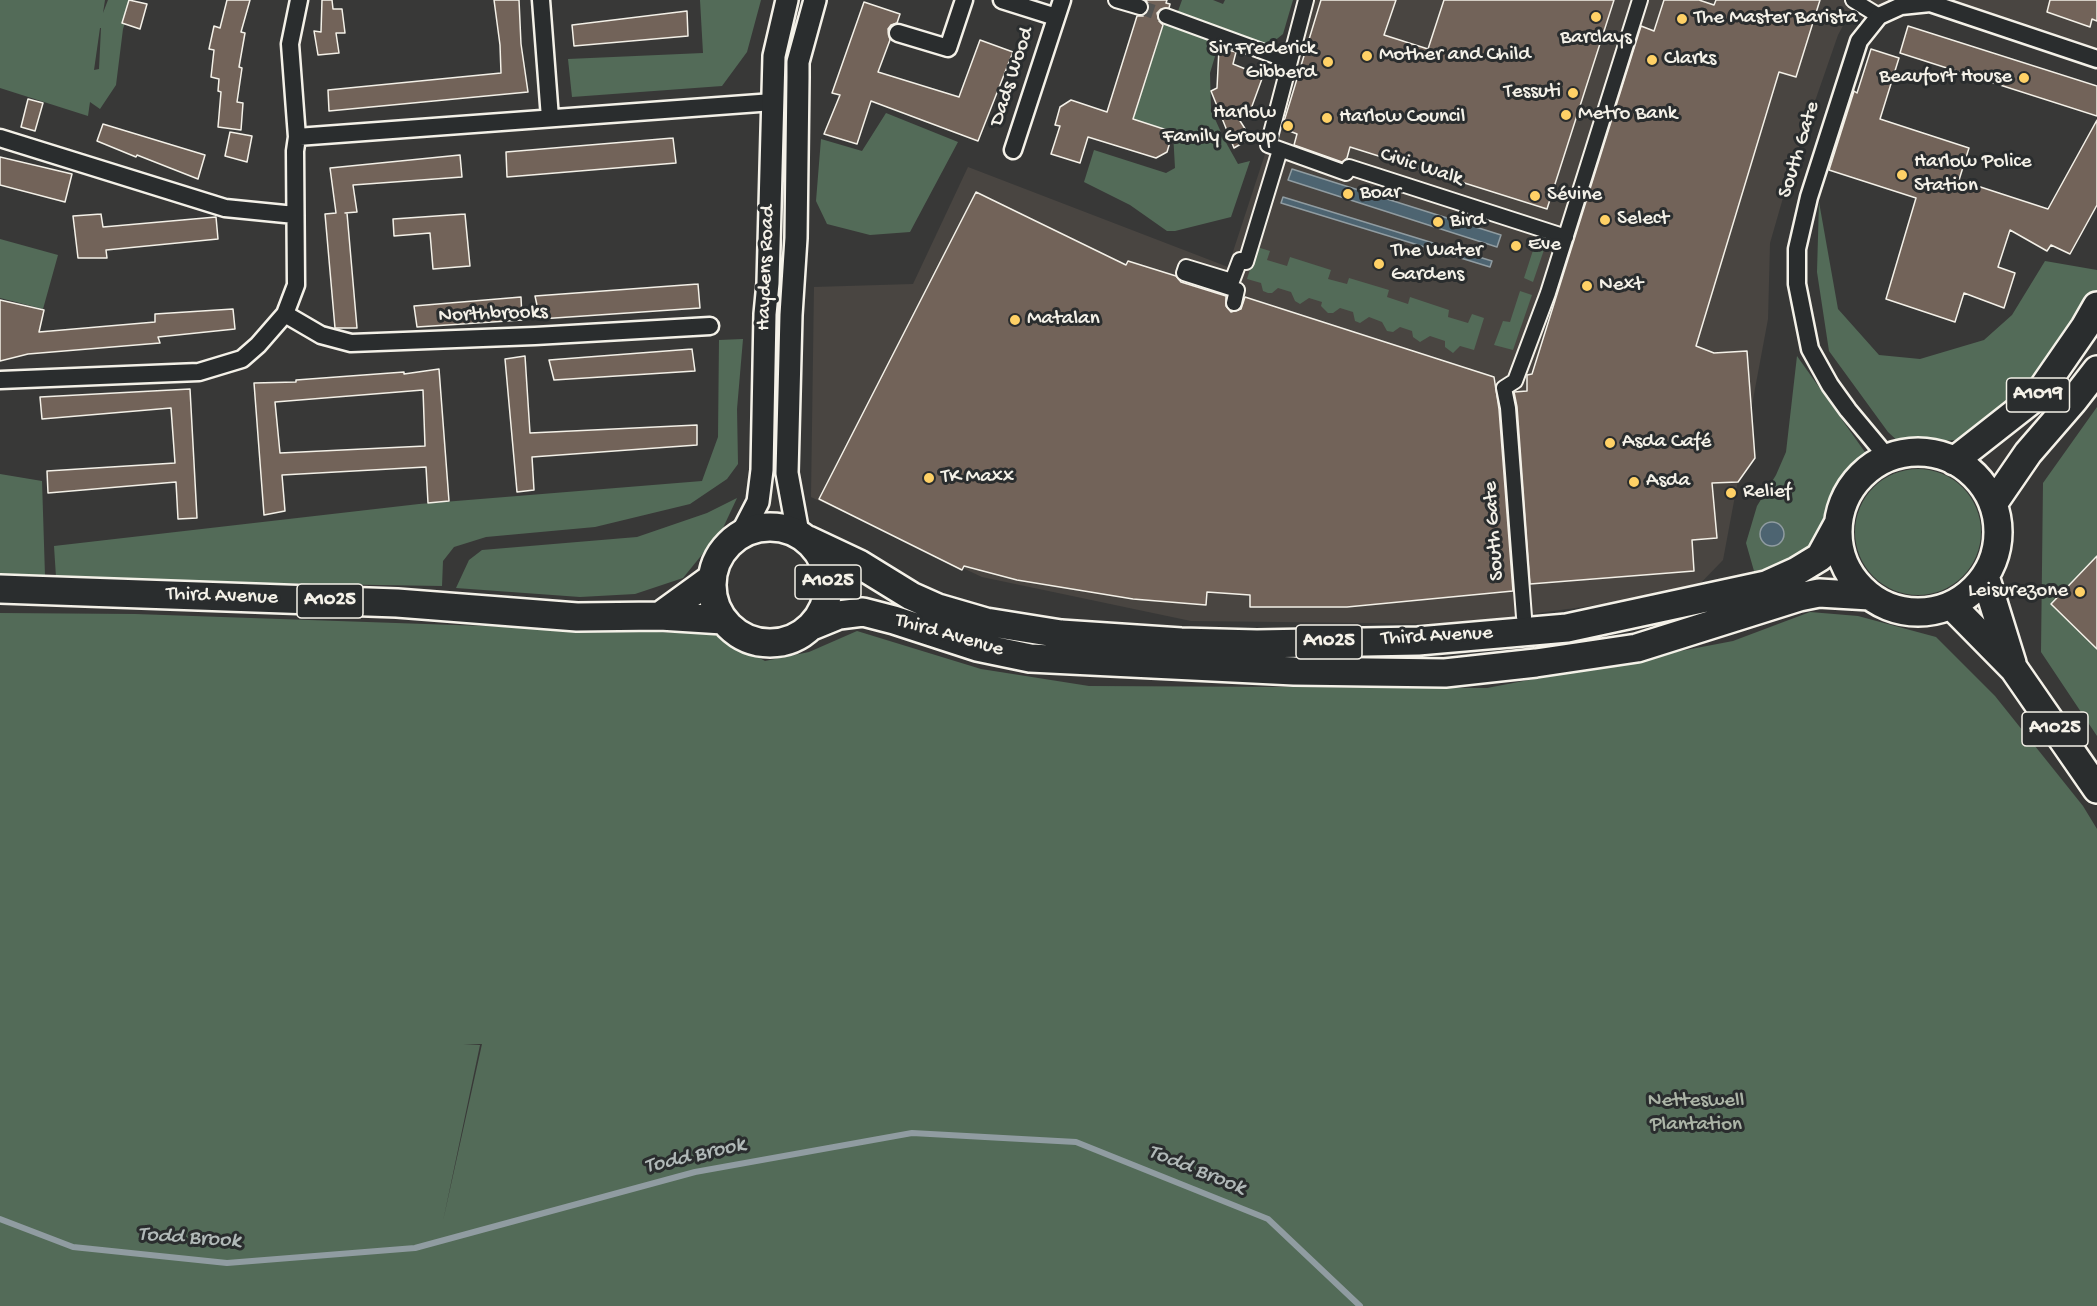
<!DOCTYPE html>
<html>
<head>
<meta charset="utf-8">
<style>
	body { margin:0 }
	canvas { display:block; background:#383837 }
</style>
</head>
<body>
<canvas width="2097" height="1306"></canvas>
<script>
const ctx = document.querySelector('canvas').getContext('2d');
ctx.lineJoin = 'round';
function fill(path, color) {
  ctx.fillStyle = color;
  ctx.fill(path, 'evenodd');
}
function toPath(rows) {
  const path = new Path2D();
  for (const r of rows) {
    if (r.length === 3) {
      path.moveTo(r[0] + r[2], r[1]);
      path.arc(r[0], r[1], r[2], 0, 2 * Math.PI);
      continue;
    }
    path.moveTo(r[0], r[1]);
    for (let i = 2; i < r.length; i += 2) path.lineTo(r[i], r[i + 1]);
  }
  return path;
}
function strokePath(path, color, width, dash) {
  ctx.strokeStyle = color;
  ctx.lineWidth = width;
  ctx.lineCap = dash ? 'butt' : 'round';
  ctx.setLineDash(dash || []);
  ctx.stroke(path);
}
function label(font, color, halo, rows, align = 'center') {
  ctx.font = font + ' "Gochi Hand",sans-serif';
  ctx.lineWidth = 6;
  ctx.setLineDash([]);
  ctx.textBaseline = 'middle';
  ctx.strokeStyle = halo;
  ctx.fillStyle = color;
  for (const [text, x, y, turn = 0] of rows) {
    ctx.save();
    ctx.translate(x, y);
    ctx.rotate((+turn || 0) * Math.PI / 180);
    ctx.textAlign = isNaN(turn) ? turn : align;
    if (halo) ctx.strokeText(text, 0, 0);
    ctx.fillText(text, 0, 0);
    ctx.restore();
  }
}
fill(toPath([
	[1306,0,2097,0,2097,59,1967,14,1901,6,1879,16,1854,5,1838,35,1791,170,1770,243,1768,319,1723,560,1692,592,1458,624,1191,621,982,577,811,497,814,287,913,284,968,167,1228,267,1268,145]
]), '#494541');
fill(toPath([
	[0,0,105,0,103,13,108,0,132,0,123,29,116,85,100,109,90,102,88,116,0,88],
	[101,28,99,69,94,70,100,28],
	[700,0,761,0,747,52,722,86,572,97,568,59,703,53],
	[1182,0,1213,0,1223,4,1225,0,1293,0,1283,34,1268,46,1177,14],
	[1165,20,1219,43,1210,73,1211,110,1224,139,1238,164,1250,161,1231,217,1175,231,1167,231,1130,205,1084,182,1094,150,1166,173,1175,168,1173,132,1133,119],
	[886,113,958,142,910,232,870,235,827,224,816,201,821,139,862,151],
	[1819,202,1838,309,1879,355,1920,359,1984,340,2012,315,2045,261,2097,270,2097,297,2053,359,1986,425,1965,439,1902,445,1888,432,1829,351,1817,272],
	[1537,238,1542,240,1545,247,1533,282,1524,278],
	[0,239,58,255,43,309,0,298],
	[1257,247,1270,251,1267,260,1287,266,1290,257,1331,270,1328,279,1347,284,1349,278,1389,290,1387,297,1408,304,1410,297,1449,310,1448,317,1468,323,1472,314,1484,318,1474,350,1460,346,1453,353,1445,347,1445,341,1430,336,1420,342,1413,337,1412,331,1400,327,1393,332,1387,331,1382,322,1369,317,1360,323,1355,321,1353,312,1340,308,1333,313,1328,313,1321,306,1322,302,1309,298,1300,304,1295,301,1291,292,1278,288,1272,293,1268,293,1263,291,1261,283,1247,279],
	[1520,291,1532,295,1513,350,1494,345,1503,321,1510,322],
	[743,339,737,409,738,464,727,479,690,504,595,527,486,537,454,547,443,561,442,586,192,582,56,577,54,546,419,504,702,481,718,437,719,340],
	[1797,356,1867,455,1840,484,1825,528,1799,563,1754,571,1746,543,1757,506,1776,475,1786,452],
	[2097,407,2097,736,2041,652,2043,483],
	[1918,532,63],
	[0,474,42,481,45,576,0,574],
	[737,498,722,530,683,578,635,594,580,597,456,588,469,560,482,550,637,537,707,513],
	[1810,612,1858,616,1936,637,1995,696,2083,806,2097,829,2097,1306,0,1306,0,613,135,614,715,634,765,661,809,652,857,631,981,669,1089,686,1487,688,1733,641],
	[463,1044,482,1044,443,1221,480,1045]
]), '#536b58');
const water = toPath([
	[1292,169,1501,235,1497,247,1288,180,1292,169],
	[1283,197,1492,261,1490,267,1281,203,1283,197],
	[1772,534,12]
]);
fill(water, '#4d6471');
strokePath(water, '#909ca1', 1.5);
strokePath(toPath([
	[0,1219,73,1247,227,1263,415,1248,695,1172,912,1133,1076,1142,1268,1219,1360,1306]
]), '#909ca1', 6);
const building = toPath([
	[129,0,147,4,140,29,122,23,129,0],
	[227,0,250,0,241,32,245,33,239,67,242,68,237,102,243,103,241,130,218,127,221,92,218,91,219,79,211,77,214,50,209,49,214,26,220,28,227,0],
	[322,0,332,0,333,9,342,9,345,33,336,33,339,53,318,55,314,31,321,32,322,0],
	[494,0,519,0,521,44,528,92,329,111,328,90,501,73,500,45,494,0],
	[1145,0,1167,0,1166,3,1170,4,1169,8,1161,9,1157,13,1159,21,1163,25,1133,119,1173,132,1167,152,1156,158,1088,137,1080,163,1051,154,1060,126,1055,125,1060,107,1071,100,1107,112,1137,16,1143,16,1148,10,1149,4,1145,0],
	[1321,0,1396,0,1384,35,1428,49,1444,0,1614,0,1547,209,1350,147,1347,158,1342,162,1294,145,1297,134,1282,128,1321,0],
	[1664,0,1699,0,1714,5,1716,0,1820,0,1796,77,1779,72,1696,346,1714,353,1747,351,1755,458,1738,482,1712,483,1717,538,1692,540,1694,571,1530,584,1517,407,1514,392,1527,391,1527,375,1532,374,1641,26,1654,31,1664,0],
	[2050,0,2097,0,2097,21,2092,19,2090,27,2047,12,2050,0],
	[864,2,900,14,897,23,891,25,888,29,890,40,878,72,959,97,980,40,1013,52,978,141,871,101,857,144,824,134,840,95,832,93,864,2],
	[687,11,688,36,574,46,572,25,687,11],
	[1908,26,2097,86,2097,116,1900,53,1908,26],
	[1219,48,1236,52,1233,64,1263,76,1248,117,1235,113,1251,138,1234,148,1211,91,1217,88,1219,48],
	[1871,49,1899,58,1880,119,1969,148,1959,180,2048,209,2097,120,2097,205,2070,254,2051,245,2047,251,2010,230,1998,267,2015,273,2004,308,1964,293,1955,322,1886,299,1916,198,1829,170,1854,91,1857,93,1871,49],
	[28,99,43,103,35,131,21,127,28,99],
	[103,124,205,155,198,179,137,155,136,157,97,141,103,124],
	[230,132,252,136,247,162,225,156,230,132],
	[673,138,676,163,507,177,506,152,673,138],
	[460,155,462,177,353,185,357,212,345,213,347,213,357,328,335,328,325,214,336,213,330,168,460,155],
	[0,157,72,174,65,202,0,185,0,157],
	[976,192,1126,265,1128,261,1176,276,1181,282,1226,296,1226,306,1231,312,1241,309,1245,297,1494,377,1499,409,1513,591,1347,607,1250,607,1250,595,1207,592,1206,605,1133,599,1017,580,964,566,962,570,819,499,976,192],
	[101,214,103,227,216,217,218,239,106,250,107,258,78,258,73,216,101,214],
	[465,214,470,266,433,269,430,233,394,236,393,219,465,214],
	[698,284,700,308,540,319,535,296,698,284],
	[521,297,522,320,417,327,414,306,521,297],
	[0,300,44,310,39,332,155,322,155,314,233,309,235,329,158,337,160,343,28,354,0,361,0,300],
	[692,349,695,371,554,380,549,360,692,349],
	[525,356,530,433,697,425,697,445,532,457,534,490,517,492,505,359,525,356],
	[439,369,449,501,428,503,426,467,282,475,285,511,264,515,254,383,296,382,296,380,404,372,404,374,439,369],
	[423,390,425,446,280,453,275,402,423,390],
	[190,389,197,518,178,519,176,482,48,493,47,471,175,463,171,408,42,419,40,397,190,389],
	[2097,556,2097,649,2051,604,2097,556]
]);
fill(building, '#726359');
strokePath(building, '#f4f1e8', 1.5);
strokePath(toPath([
	[1140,7,1166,16]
]), '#545452', 14, [14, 7]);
const pedestrian = toPath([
	[1116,0,1140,7],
	[1306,0,1268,145,1346,173,1349,167,1566,237],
	[1853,0,1879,16],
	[1166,16,1289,61],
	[1234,303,1237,290,1184,273,1186,267,1232,281,1240,260,1246,262,1280,150],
	[1524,617,1508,408,1504,388,1515,381,1548,293,1640,0]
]);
const minor = toPath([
	[541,0,550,118],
	[1002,0,1056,17],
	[898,33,948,48,964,0],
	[297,137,773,102],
	[0,138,225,208,295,215],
	[1013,150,1062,0],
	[285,314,321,335,351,343,535,336,710,326],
	[0,380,199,372,242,359,258,345,285,314,296,285,295,151,297,137,290,44,299,0],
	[1888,458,1848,410,1830,385,1810,349,1797,284,1797,249,1809,197,1859,41,1879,16,1901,6,1930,3,2097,59]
]);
const tertiary = toPath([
	[742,533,758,502,762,470,765,314,768,283,774,56,787,0],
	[798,533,787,473,791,315,796,238,798,77,798,62,815,0]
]);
const primary = toPath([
	[1918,532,80],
	[1954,461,2038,395,2085,327,2097,306],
	[1993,504,2028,453,2073,401,2097,370],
	[770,585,58],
	[808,540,859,564,911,596,938,608,986,622,1061,634,1181,642,1257,644,1418,641,1567,628,1766,585,1797,571,1820,557,1838,524],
	[1985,576,2012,663],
	[0,589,397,603,577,617,660,616,723,620],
	[1951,605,2014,669,2097,789],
	[660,616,711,579],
	[812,626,839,615,863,612,894,620,977,647,1030,658,1294,671,1445,673,1536,663,1637,648,1799,597,1819,593,1870,596]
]);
strokePath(pedestrian, '#f4f1e8', 18);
strokePath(minor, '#f4f1e8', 21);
strokePath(tertiary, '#f4f1e8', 26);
strokePath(primary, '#f4f1e8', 32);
strokePath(pedestrian, '#2a2d2e', 14);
strokePath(minor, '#2a2d2e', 16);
strokePath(tertiary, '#2a2d2e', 21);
strokePath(primary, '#2a2d2e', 27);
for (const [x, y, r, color] of [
	[1596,17,6,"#ffd166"],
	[1682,19,6,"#ffd166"],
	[1367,56,6,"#ffd166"],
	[1652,60,6,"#ffd166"],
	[1328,62,6,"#ffd166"],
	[2024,78,6,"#ffd166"],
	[1573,93,6,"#ffd166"],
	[1566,115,6,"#ffd166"],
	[1327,118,6,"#ffd166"],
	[1288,126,6,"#ffd166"],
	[1902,175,6,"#ffd166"],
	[1348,194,6,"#ffd166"],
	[1535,196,6,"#ffd166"],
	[1605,220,6,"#ffd166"],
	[1438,222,6,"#ffd166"],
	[1516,246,6,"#ffd166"],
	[1379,264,6,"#ffd166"],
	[1587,286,6,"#ffd166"],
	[1015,320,6,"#ffd166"],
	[1610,443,6,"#ffd166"],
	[929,478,6,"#ffd166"],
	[1634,482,6,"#ffd166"],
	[1731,493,6,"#ffd166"],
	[2080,592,6,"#ffd166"]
]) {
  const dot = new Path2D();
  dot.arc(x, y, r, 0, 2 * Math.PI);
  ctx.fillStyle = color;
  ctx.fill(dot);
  strokePath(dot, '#2a2d2e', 2);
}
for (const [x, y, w] of [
	[2038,395,63],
	[828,582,66],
	[330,601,66],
	[1329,642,66],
	[2055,729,66]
]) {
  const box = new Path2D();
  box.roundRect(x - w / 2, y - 17, w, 34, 4.5);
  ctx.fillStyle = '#2a2d2e';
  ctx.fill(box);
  strokePath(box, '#f4f1e8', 1.5);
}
label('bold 20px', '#f4f1e8', null, [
	["A1019",2038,395],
	["A1025",828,582],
	["A1025",330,601],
	["A1025",1329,642],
	["A1025",2055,729]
]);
label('21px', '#f4f1e8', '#2a2d2e', [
	["The Master Barista",1694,19],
	["Barclays",1596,39,"center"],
	["Sir Frederick",1316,50,"right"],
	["Gibberd",1316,74,"right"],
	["Mother and Child",1379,56],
	["Clarks",1664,60],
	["Beaufort House",2012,78,"right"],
	["Tessuti",1561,93,"right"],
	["Harlow",1276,114,"right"],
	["Family Group",1276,138,"right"],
	["Metro Bank",1578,115],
	["Harlow Council",1339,118],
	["Harlow Police",1914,163],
	["Station",1914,187],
	["Boar",1360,194],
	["Sévine",1547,196],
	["Select",1617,220],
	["Bird",1450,222],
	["Eve",1528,246],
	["The Water",1391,252],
	["Gardens",1391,276],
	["Next",1599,286],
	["Matalan",1027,320],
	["Asda Café",1622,443],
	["TK Maxx",941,478],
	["Asda",1646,482],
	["Relief",1743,493],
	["Leisurezone",2068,592,"right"]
], 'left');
label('21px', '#f4f1e8', '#2a2d2e', [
	["Dads Wood",1013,77,-72],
	["South Gate",1800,150,-73],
	["Civic Walk",1421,168,18],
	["Haydens Road",767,268,-88],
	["Northbrooks",493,315,-2],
	["South Gate",1495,531,-94],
	["Third Avenue",222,597,2],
	["Third Avenue",949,636,16],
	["Third Avenue",1437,637,-3]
]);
label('21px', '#acb5a7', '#2a2d2e', [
	["Netteswell",1696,1102],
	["Plantation",1696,1126]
]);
label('italic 22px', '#b1b9b8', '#2a2d2e', [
	["Todd Brook",695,1157,-13],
	["Todd Brook",1196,1171,22],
	["Todd Brook",189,1239,4]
]);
</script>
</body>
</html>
